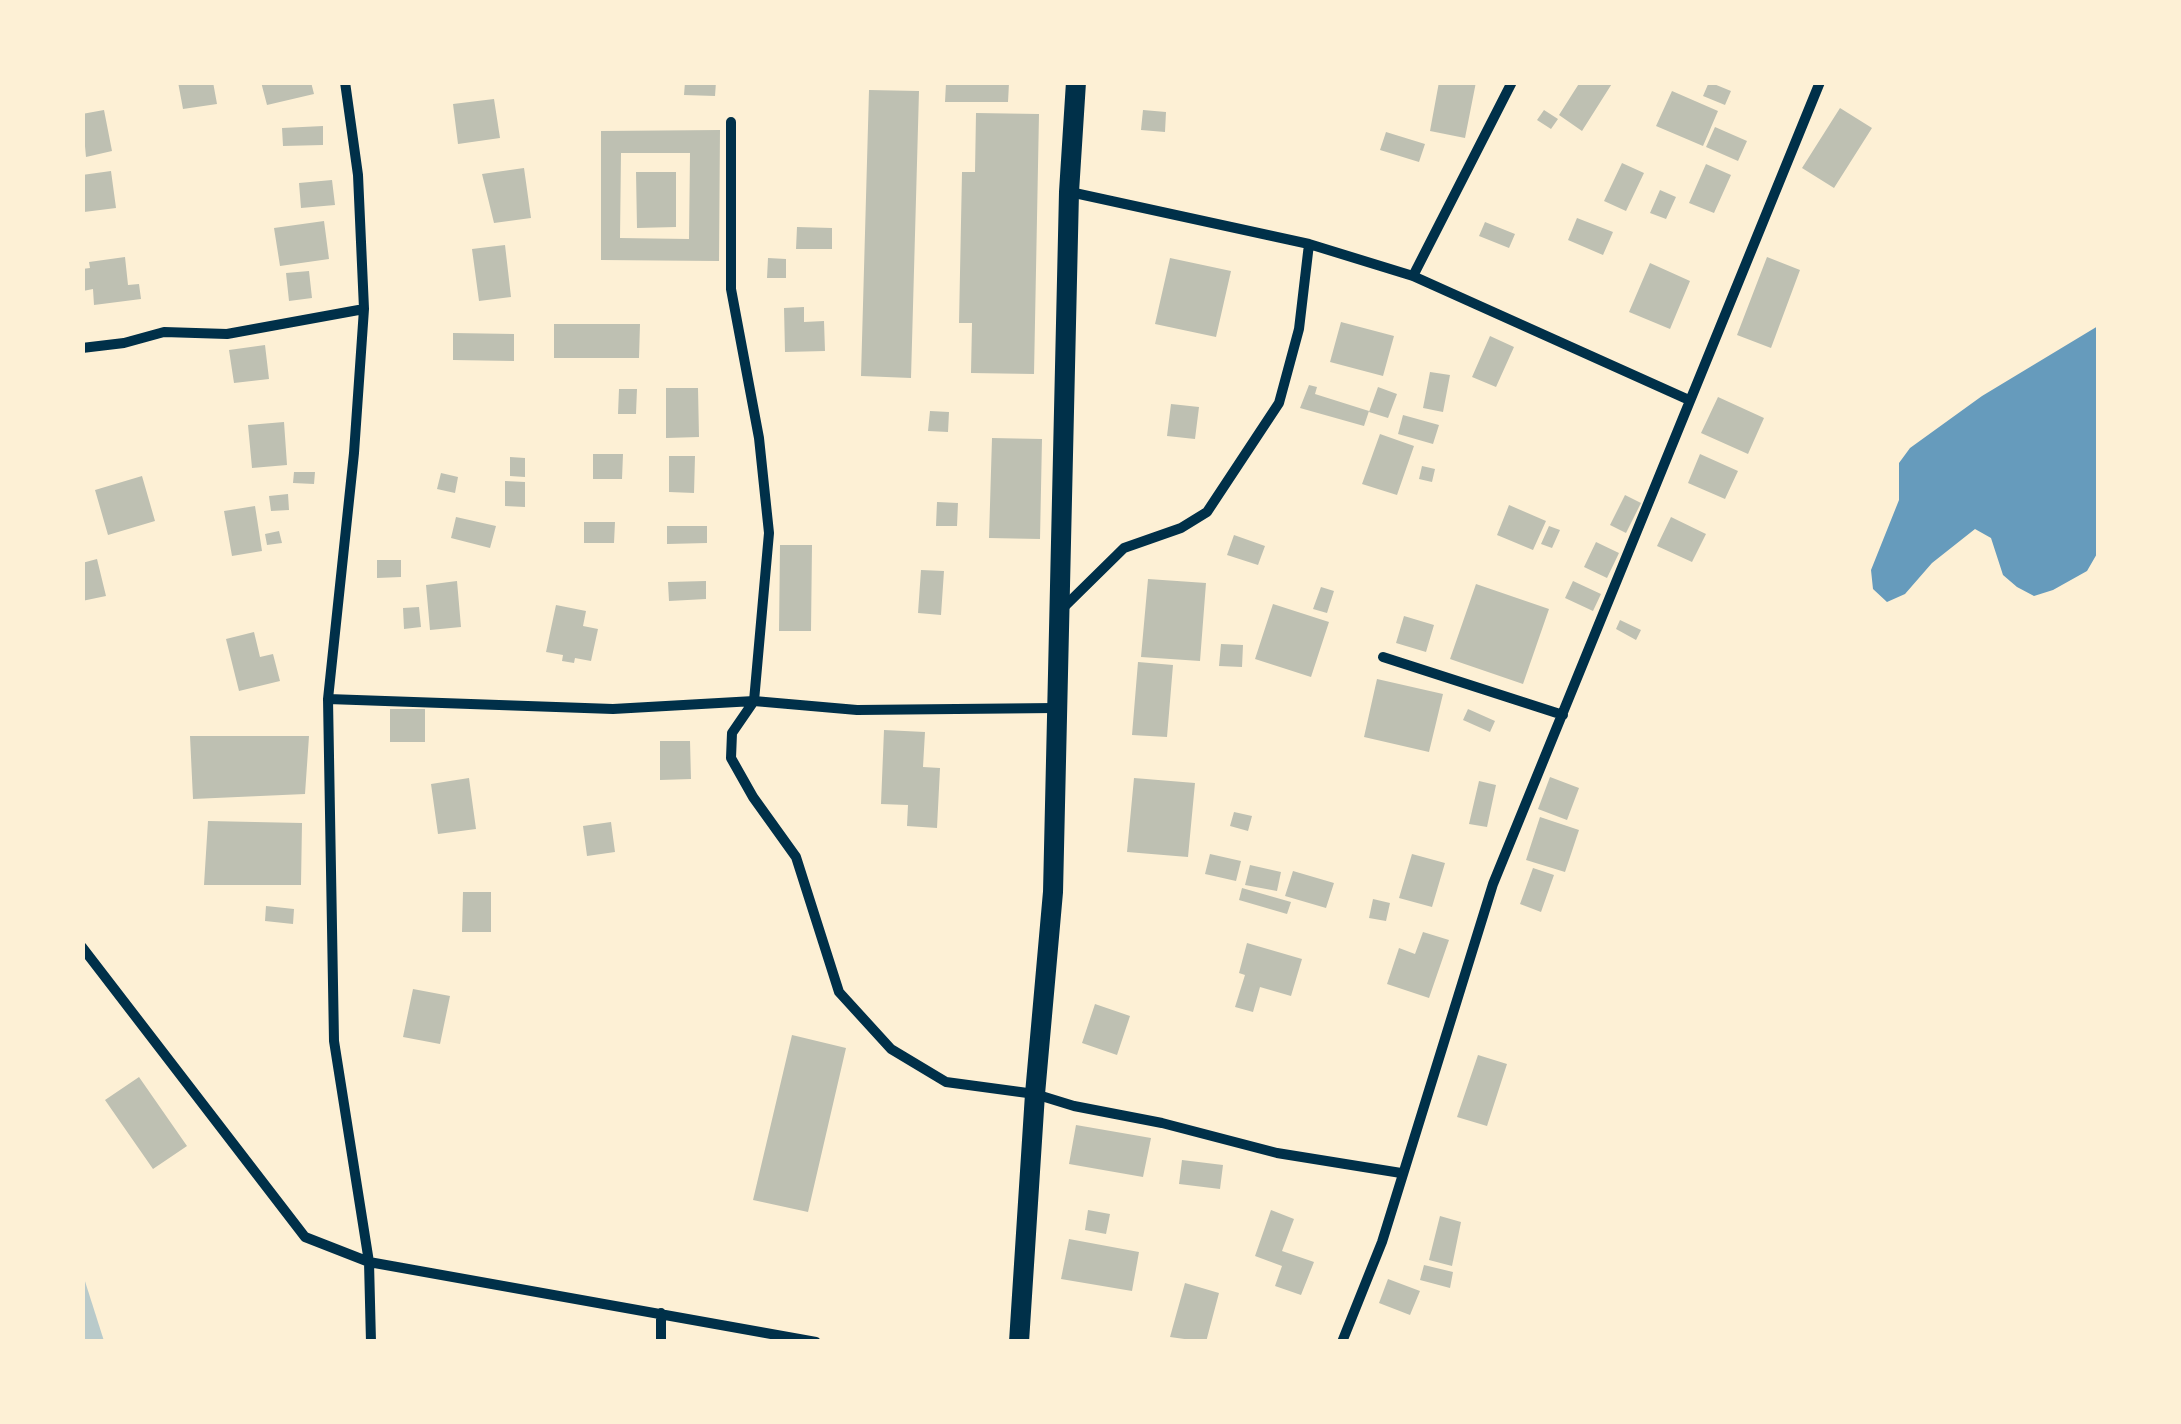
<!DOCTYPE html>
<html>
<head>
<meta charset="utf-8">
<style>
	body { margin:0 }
	#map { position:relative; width:2181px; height:1424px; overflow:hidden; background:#fdf0d5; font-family:Lora,serif }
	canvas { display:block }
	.frame { position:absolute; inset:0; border:85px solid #fdf0d5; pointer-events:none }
</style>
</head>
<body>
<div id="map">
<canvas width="2181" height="1424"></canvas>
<div class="frame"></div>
</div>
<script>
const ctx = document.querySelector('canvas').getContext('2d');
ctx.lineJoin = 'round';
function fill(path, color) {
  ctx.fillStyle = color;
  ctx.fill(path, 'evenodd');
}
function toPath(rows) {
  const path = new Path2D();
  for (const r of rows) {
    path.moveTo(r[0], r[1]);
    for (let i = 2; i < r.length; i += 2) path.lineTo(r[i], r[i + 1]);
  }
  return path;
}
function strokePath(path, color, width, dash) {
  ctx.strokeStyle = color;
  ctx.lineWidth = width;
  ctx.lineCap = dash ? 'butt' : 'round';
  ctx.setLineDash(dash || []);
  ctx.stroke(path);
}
fill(toPath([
	[83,1275,104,1341,83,1341]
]), '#b9caca');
fill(toPath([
	[2098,326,2098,552,2087,571,2053,590,2034,596,2017,587,2003,575,1991,538,1975,529,1932,563,1905,594,1887,602,1873,589,1871,570,1899,500,1899,463,1910,448,1982,396]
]), '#669bbc');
fill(toPath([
	[178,82,213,82,217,104,183,109],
	[261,82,311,82,314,94,267,105],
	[685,82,716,82,715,96,684,95],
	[1439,82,1476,82,1465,138,1430,131],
	[1580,82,1613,82,1582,131,1559,115],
	[1709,82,1731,91,1725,105,1703,96],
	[946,83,1009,83,1008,102,945,102],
	[869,90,919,91,911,378,861,376],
	[1672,91,1718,111,1703,146,1656,126],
	[494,99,500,138,458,144,453,104],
	[1840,108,1872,128,1834,188,1802,168],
	[104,110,112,151,86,157,82,114],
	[1143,110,1166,112,1165,132,1141,130],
	[1544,110,1558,119,1551,129,1537,120],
	[976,113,1039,114,1034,374,971,373,972,323,959,323,962,172,975,172],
	[323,126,323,145,283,146,282,128],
	[1715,127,1747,141,1738,161,1706,147],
	[720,130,719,261,601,260,601,131],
	[621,153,690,153,689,239,620,238],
	[1386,132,1425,144,1419,162,1380,150],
	[1622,163,1644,173,1626,211,1604,201],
	[1706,164,1731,175,1714,213,1689,203],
	[524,168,531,218,494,223,482,174],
	[111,171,116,208,84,212,82,175],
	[636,172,676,172,676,227,637,228],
	[332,180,335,205,301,208,299,183],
	[1660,190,1676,197,1666,219,1650,213],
	[1577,218,1613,232,1603,255,1568,240],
	[324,221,329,259,280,266,274,228],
	[1485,222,1515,234,1509,248,1479,236],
	[797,227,832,228,832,249,796,249],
	[505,245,511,297,479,301,472,249],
	[125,257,128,285,139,284,141,299,94,305,93,289,83,291,82,269,90,268,89,262],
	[1767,257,1800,270,1771,348,1737,335],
	[768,258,786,259,786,278,767,278],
	[1170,258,1231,271,1216,337,1155,324],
	[1650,263,1690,281,1670,329,1629,312],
	[309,271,312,298,289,301,286,273],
	[804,307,804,322,824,321,825,351,785,352,784,308],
	[1341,322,1394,336,1383,376,1330,362],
	[554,324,640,324,639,358,554,358],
	[453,333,514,334,514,361,453,360],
	[1490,336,1514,347,1496,387,1472,377],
	[265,345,269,379,234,383,229,350],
	[1430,372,1450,375,1443,412,1423,408],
	[1309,385,1317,387,1315,394,1369,411,1364,426,1300,408],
	[1378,387,1397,394,1388,418,1369,412],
	[666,388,698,388,699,437,666,438],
	[619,389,637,389,636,414,618,414],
	[1718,397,1764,418,1748,454,1701,433],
	[1171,404,1199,407,1195,439,1167,436],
	[930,411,949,412,948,432,928,431],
	[1403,415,1439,425,1433,444,1398,434],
	[284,422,287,465,252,468,248,425],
	[1380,434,1414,446,1397,495,1362,484],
	[992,438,1042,439,1040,539,989,538],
	[593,454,623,454,622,479,593,479],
	[1700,454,1738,471,1725,499,1688,483],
	[669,456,695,456,694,493,669,492],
	[510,457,525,458,525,477,510,476],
	[1422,466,1435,469,1432,482,1419,479],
	[294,472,315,472,314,484,293,483],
	[441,473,458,477,455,493,437,489],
	[142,476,155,521,108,535,95,490],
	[505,481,525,482,525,507,505,506],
	[288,494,289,510,271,511,269,496],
	[1625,495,1641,503,1626,533,1610,525],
	[937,502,958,503,957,526,936,526],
	[1509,505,1546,521,1533,550,1497,535],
	[255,506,262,551,232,556,224,511],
	[456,517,496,526,490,548,451,538],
	[1671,517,1706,534,1692,562,1657,546],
	[584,522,615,522,614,543,584,543],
	[667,526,707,526,707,543,667,544],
	[1549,526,1560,530,1552,548,1541,544],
	[279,531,282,543,267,545,265,534],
	[1234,535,1265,546,1258,565,1227,555],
	[1596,542,1619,553,1607,578,1584,567],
	[780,545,812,545,811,631,779,631],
	[97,559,106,596,82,601,82,563],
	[377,560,401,560,401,577,377,578],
	[921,570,944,571,941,615,918,613],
	[1148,579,1206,583,1200,661,1141,657],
	[457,581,461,627,430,630,426,585],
	[706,581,706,599,669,601,668,582],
	[1573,581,1601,594,1593,611,1565,598],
	[1476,584,1549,609,1523,684,1450,659],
	[1321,587,1334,591,1327,613,1313,609],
	[1273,604,1329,622,1311,677,1255,659],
	[556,605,586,611,583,626,598,629,591,661,575,658,574,663,562,661,563,655,546,652],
	[419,607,421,627,404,629,403,608],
	[1404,616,1434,625,1426,652,1396,643],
	[1620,620,1641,630,1636,640,1616,629],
	[254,632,260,657,273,654,280,681,239,691,226,639],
	[1221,644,1243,645,1242,667,1219,666],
	[1138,662,1173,665,1167,737,1132,735],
	[1377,679,1443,694,1429,752,1364,737],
	[390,709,425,709,425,742,390,742],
	[1468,709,1495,721,1490,732,1463,720],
	[884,730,925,732,923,767,940,768,937,828,907,826,908,805,881,804],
	[190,736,309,736,305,794,193,799],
	[660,741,690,741,691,779,660,780],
	[1550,777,1579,788,1567,820,1538,809],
	[469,778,476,829,438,834,431,784],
	[1134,778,1195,783,1188,857,1127,852],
	[1479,781,1496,785,1487,827,1469,824],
	[1234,812,1252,816,1248,831,1230,826],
	[1540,817,1579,830,1565,872,1526,860],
	[208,821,302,823,301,885,204,885],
	[611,822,615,852,587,856,583,826],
	[1210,854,1241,861,1236,881,1205,874],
	[1412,854,1445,863,1432,907,1399,898],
	[1250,865,1281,872,1277,891,1245,885],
	[1533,868,1554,875,1541,912,1520,904],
	[1293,871,1334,883,1326,908,1285,896],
	[1242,888,1291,902,1287,914,1239,900],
	[463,892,491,892,491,932,462,932],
	[1373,899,1390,903,1386,921,1369,918],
	[266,906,294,909,293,924,265,921],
	[1423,932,1449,940,1429,998,1387,984,1399,948,1415,954],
	[1247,943,1302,959,1291,996,1260,987,1253,1012,1235,1007,1245,975,1239,973],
	[413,989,450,996,440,1044,403,1037],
	[1095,1004,1130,1016,1117,1055,1082,1043],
	[792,1035,846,1048,808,1212,753,1200],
	[1478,1055,1507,1064,1487,1126,1457,1117],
	[139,1077,187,1146,153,1169,105,1100],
	[1076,1125,1151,1138,1143,1177,1069,1164],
	[1182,1160,1223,1165,1220,1189,1179,1184],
	[1088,1210,1110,1214,1106,1234,1085,1230],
	[1271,1210,1294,1219,1282,1251,1314,1262,1301,1295,1275,1286,1282,1266,1255,1256],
	[1440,1216,1461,1222,1452,1266,1429,1260],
	[1069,1239,1139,1252,1132,1291,1061,1279],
	[1424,1265,1453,1272,1450,1288,1420,1280],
	[1388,1279,1420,1291,1410,1315,1379,1303],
	[1185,1283,1219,1293,1206,1342,1170,1337]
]), '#bec0b2');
strokePath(toPath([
	[345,82,358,175,364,309,354,453,328,699,334,1041,369,1262,371,1342],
	[731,122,731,289,759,438,769,533,754,701,732,733,731,758,753,797,796,857,839,992,891,1049,946,1082,1035,1094,1074,1106,1162,1123,1277,1153,1401,1173],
	[1070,192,1309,244,1413,276,1689,400],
	[1413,276,1512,82],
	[82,348,124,343,164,332,227,334,364,309],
	[1063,608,1124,548,1181,528,1207,512,1279,403,1299,329,1309,244],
	[1383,657,1563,715],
	[328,699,613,709,754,701,857,710,1055,708],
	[82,947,305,1237,369,1262,816,1342],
	[661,1342,661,1313],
	[1342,1342,1382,1242,1493,884,1820,82]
]), '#003049', 10);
strokePath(toPath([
	[1019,1342,1035,1094,1053,892,1069,192,1076,82]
]), '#003049', 20);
</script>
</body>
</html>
